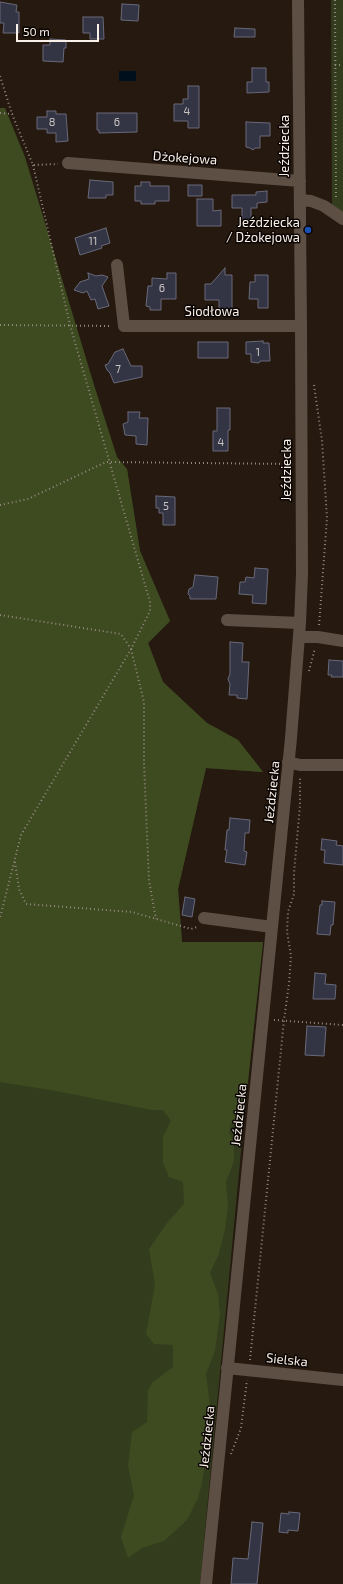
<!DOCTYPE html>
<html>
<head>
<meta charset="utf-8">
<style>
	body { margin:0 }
	#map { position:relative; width:343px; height:1584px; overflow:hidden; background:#261a10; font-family:"Exo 2",sans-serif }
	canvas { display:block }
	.scale { position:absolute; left:16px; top:24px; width:83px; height:18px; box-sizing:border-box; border:2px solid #faf1ea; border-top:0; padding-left:5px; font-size:12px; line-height:14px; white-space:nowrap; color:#faf1ea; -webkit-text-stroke:3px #0b0603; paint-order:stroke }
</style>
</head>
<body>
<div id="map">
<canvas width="343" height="1584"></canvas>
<div class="scale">50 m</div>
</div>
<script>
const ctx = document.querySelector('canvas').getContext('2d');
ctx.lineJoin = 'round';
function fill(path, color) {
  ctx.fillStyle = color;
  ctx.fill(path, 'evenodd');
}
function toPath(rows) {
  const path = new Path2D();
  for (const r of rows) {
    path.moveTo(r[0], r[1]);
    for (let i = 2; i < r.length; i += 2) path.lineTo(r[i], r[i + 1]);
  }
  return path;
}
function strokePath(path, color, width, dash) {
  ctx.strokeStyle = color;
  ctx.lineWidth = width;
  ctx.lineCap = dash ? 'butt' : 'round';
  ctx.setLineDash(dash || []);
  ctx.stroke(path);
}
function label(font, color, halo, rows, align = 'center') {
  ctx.font = font + ' "Exo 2",sans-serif';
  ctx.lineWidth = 3;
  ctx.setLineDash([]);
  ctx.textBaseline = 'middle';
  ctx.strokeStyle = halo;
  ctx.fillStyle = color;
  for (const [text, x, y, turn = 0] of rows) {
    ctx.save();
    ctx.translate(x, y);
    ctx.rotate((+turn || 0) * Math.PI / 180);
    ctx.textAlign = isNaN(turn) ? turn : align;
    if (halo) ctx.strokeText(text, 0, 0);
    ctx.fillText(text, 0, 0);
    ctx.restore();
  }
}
fill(toPath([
	[331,0,343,0,343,214,332,206],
	[81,468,127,469,140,551,170,621,148,643,163,682,207,723,238,740,263,772,206,768,178,889,182,942,263,942,245,1109,200,1584,0,1584,0,499]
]), '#333d1d');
fill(toPath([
	[0,108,5,108,25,157,95,388,117,457,127,469,140,551,170,621,148,643,163,682,207,723,238,740,263,772,206,768,178,889,182,942,263,942,245,1109,231,1122,229,1132,234,1145,234,1161,226,1182,228,1206,225,1230,218,1256,210,1273,218,1294,220,1314,215,1351,206,1374,211,1413,202,1484,198,1498,187,1520,164,1541,142,1548,128,1558,121,1537,134,1495,128,1466,132,1432,147,1422,148,1390,153,1382,173,1367,173,1345,154,1344,146,1334,155,1285,149,1249,167,1223,184,1204,183,1182,169,1177,163,1163,163,1137,171,1121,163,1110,152,1110,56,1091,0,1082]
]), '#3e4a20');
fill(toPath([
	[119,71,136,71,136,81,119,81]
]), '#000f1c');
const building = toPath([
	[0,2,17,5,16,12,19,12,19,33,3,33,4,23,0,23,0,2],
	[122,4,139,5,138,21,121,20,122,4],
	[83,17,103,17,104,39,90,39,90,33,83,33,83,17],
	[235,28,255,29,255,37,234,37,235,28],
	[50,39,66,40,66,48,64,48,63,62,43,61,43,45,50,45,50,39],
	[252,68,266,68,266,82,269,82,269,92,247,93,247,82,252,82,252,68],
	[188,86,199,86,199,128,188,128,188,121,174,121,174,104,183,104,183,99,188,99,188,86],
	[47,111,56,111,56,114,66,114,68,141,56,142,56,133,47,133,47,129,37,129,37,117,47,117,47,111],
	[97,113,137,113,137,132,99,133,99,130,97,130,97,113],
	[246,122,270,123,270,136,260,136,260,148,255,148,253,150,250,148,246,147,246,122],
	[90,180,113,182,113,195,106,195,106,198,88,198,90,180],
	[141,182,150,182,150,186,169,186,169,201,155,201,155,204,141,204,141,201,135,201,135,186,141,186,141,182],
	[188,185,202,185,202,196,188,196,188,185],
	[267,191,267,202,257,203,257,208,251,208,251,221,242,221,242,208,232,208,232,195,256,195,256,192,267,191],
	[197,199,213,199,213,211,221,210,221,226,197,226,197,199],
	[106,228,110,243,101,246,102,248,80,255,75,238,106,228],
	[225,268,225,275,232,275,232,310,219,310,219,300,205,300,205,284,211,284,225,268],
	[88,273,96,276,102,275,108,277,102,286,109,306,98,309,95,299,91,300,87,291,83,293,74,290,80,282,89,279,88,273],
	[167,273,176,273,176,299,161,299,161,310,150,310,150,307,146,306,148,286,152,286,152,278,167,279,167,273],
	[255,275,268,275,268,308,258,308,258,299,249,299,250,282,255,282,255,275],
	[263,341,263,343,269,343,270,361,260,361,259,363,251,362,251,354,246,354,246,342,263,341],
	[198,342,228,342,228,358,198,358,198,342],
	[123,349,131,366,142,366,142,377,114,383,110,373,107,370,105,365,108,364,115,352,123,349],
	[217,408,230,408,230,430,228,430,228,451,213,451,213,431,217,431,217,408],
	[128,412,140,412,139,418,148,418,147,445,136,444,136,436,125,435,123,424,128,422,128,412],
	[156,496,175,497,175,525,163,525,163,513,159,513,159,508,156,508,156,496],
	[255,568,268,569,266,604,252,603,253,595,239,594,240,582,245,582,246,577,254,578,255,568],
	[195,575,218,577,216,599,190,599,190,596,188,594,189,589,193,587,195,575],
	[230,642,243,643,242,662,249,662,247,699,237,698,237,695,229,695,230,684,228,679,230,674,230,642],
	[329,660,343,661,343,677,331,677,332,675,328,675,329,660],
	[230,818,250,820,249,833,245,833,244,851,247,852,245,865,225,862,227,850,225,850,227,830,229,830,230,818],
	[322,839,337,841,336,845,343,846,343,865,324,863,325,850,321,850,322,839],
	[185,897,195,899,192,917,182,915,185,897],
	[322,901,335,902,333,925,331,925,330,935,317,934,320,905,322,905,322,901],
	[315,973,326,974,325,984,336,985,335,999,313,999,315,973],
	[307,1026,326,1027,324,1056,305,1055,307,1026],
	[289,1512,300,1513,298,1531,288,1530,288,1533,279,1532,281,1513,289,1514,289,1512],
	[252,1522,263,1523,257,1584,231,1584,233,1558,248,1559,252,1522]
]);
fill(building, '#343544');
strokePath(building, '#68697a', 1);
strokePath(toPath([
	[335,0,336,199],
	[335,65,343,65],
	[0,76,12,114],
	[0,113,12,114,33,165,58,164],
	[33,165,70,325,150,602,150,611,131,649,144,702,144,763,149,881,156,919],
	[0,325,112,326],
	[314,385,322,441,327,518,319,626],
	[0,505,28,499,106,462,291,464],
	[0,615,121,634,131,649,21,835,0,918],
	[309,671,315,648],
	[15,862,19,889,26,904,132,912,191,929,197,927],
	[274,1020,343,1025],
	[250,1360,284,1020,289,984,291,956,287,932,288,912,294,894,294,873,300,805,300,776],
	[231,1454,241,1428,247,1380]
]), '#938981', 2, [1, 3]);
strokePath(toPath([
	[68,163,300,181],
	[300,200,311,201,324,206,343,219],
	[117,265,124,326,301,326],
	[227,620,300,623],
	[299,637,318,637,343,641],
	[288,762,300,765,343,765],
	[204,918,272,927],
	[227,1368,343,1380],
	[206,1584,291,738,300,623,302,574,301,326,298,0]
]), '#5e4f44', 12);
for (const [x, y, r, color] of [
	[308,230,4,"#1a4fb4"]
]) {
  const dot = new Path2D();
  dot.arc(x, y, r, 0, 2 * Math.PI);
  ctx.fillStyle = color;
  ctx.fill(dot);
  strokePath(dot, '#0b0603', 1.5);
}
label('11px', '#c8c2c0', null, [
	["4",187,111],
	["8",52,122],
	["6",117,122],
	["11",93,241],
	["6",162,288],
	["1",258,352],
	["7",118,369],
	["4",221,442],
	["5",166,506]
]);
label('13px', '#faf1ea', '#0b0603', [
	["Jeździecka",285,146,-90],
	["Dżokejowa",185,158,4],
	["Siodłowa",212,312],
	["Jeździecka",287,470,-90],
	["Jeździecka",272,792,-84],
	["Jeździecka",239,1115,-84],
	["Sielska",287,1360,6],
	["Jeździecka",207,1437,-84]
]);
label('13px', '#faf1ea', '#0b0603', [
	["Jeździecka",300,223],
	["/ Dżokejowa",300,238]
], 'right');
</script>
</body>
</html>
